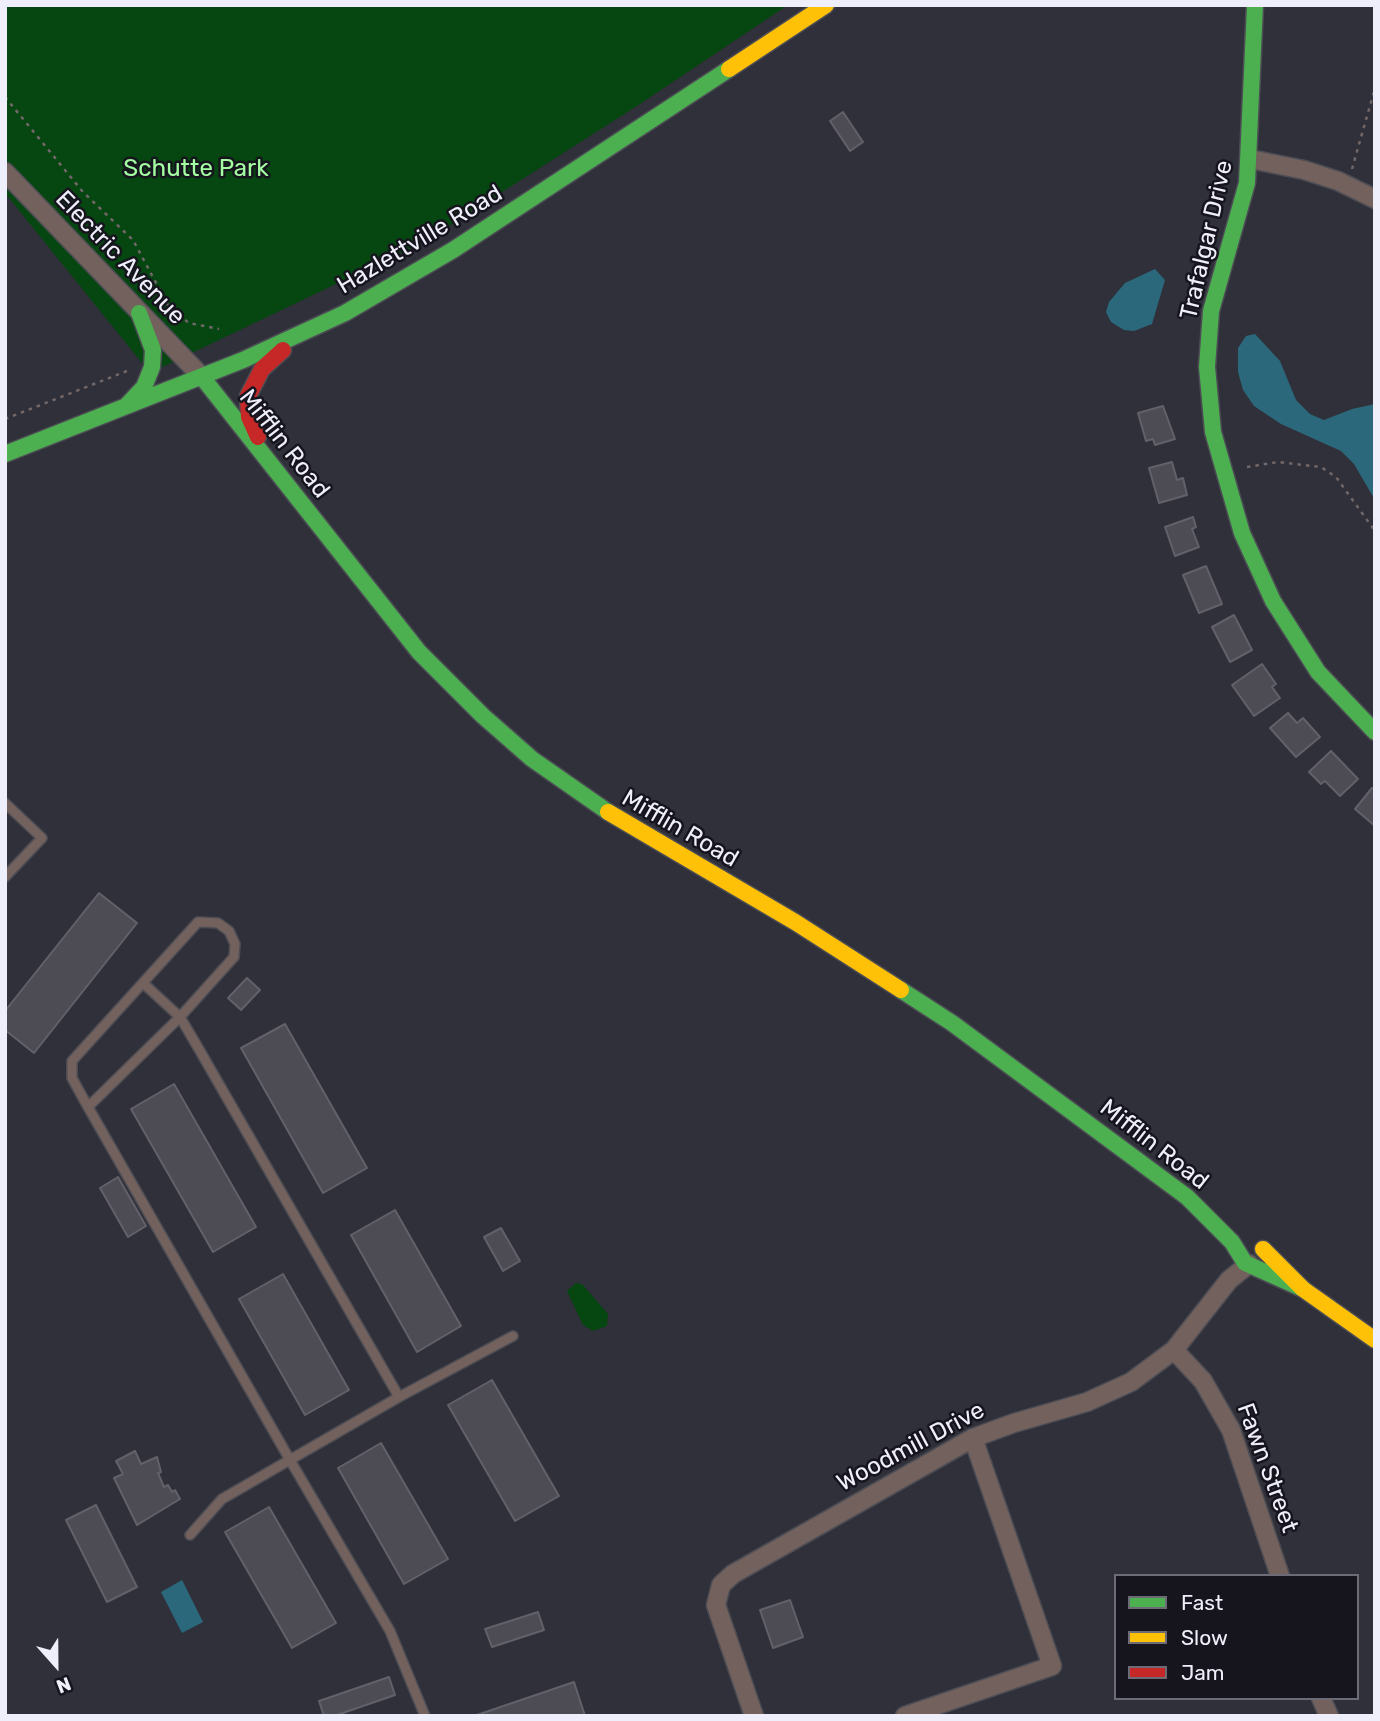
<!DOCTYPE html>
<html>
<head>
<meta charset="utf-8">
<style>
	body { margin:0 }
	#map { position:relative; width:1380px; height:1721px; overflow:hidden; background:#30303a; font-family:Rubik,sans-serif }
	canvas { display:block }
	.frame { position:absolute; inset:0; border:7px solid #efeffb; pointer-events:none }
	.legend { position:absolute; left:1114px; top:1574px; width:245px; height:126px; box-sizing:border-box; background:#16151e; border:2px solid #6d6c76; margin:0; padding:9px 12px; list-style:none; font-size:21px; color:#efeffb }
	.legend li { display:flex; align-items:center; gap:14px; height:35px }
	.legend b { width:35px; border:2px solid #6d6c76 }
	.north { position:absolute; left:21px; top:1630px; width:70px; height:70px; -webkit-text-stroke:5px #16151e; paint-order:stroke; rotate:159deg; font-size:19px; font-weight:700; line-height:28px; text-align:center; color:#efeffb }
	.north::after { content:''; display:block; margin:auto; width:24px; height:32px; background:#efeffb; clip-path:polygon(50% 0,100% 100%,50% 72%,0 100%) }
</style>
</head>
<body>
<div id="map">
<canvas width="1380" height="1721"></canvas>
<div class="frame"></div>
<ul class="legend">
<li><b style="height:9px;background:#4caf50"></b>Fast</li>
<li><b style="height:9px;background:#ffc107"></b>Slow</li>
<li><b style="height:9px;background:#c62828"></b>Jam</li>
</ul>
<div class="north">N</div>
</div>
<script>
const ctx = document.querySelector('canvas').getContext('2d');
ctx.lineJoin = 'round';
function fill(path, color) {
  ctx.fillStyle = color;
  ctx.fill(path, 'evenodd');
}
function toPath(rows) {
  const path = new Path2D();
  for (const r of rows) {
    path.moveTo(r[0], r[1]);
    for (let i = 2; i < r.length; i += 2) path.lineTo(r[i], r[i + 1]);
  }
  return path;
}
function strokePath(path, color, width, dash) {
  ctx.strokeStyle = color;
  ctx.lineWidth = width;
  ctx.lineCap = dash ? 'butt' : 'round';
  ctx.setLineDash(dash || []);
  ctx.stroke(path);
}
function label(font, color, halo, rows, align = 'center') {
  ctx.font = font + ' Rubik,sans-serif';
  ctx.lineWidth = 5;
  ctx.setLineDash([]);
  ctx.textBaseline = 'middle';
  ctx.strokeStyle = halo;
  ctx.fillStyle = color;
  for (const [text, x, y, turn = 0] of rows) {
    ctx.save();
    ctx.translate(x, y);
    ctx.rotate((+turn || 0) * Math.PI / 180);
    ctx.textAlign = isNaN(turn) ? turn : align;
    if (halo) ctx.strokeText(text, 0, 0);
    ctx.fillText(text, 0, 0);
    ctx.restore();
  }
}
fill(toPath([
	[5,5,788,5,637,106,424,242,150,373,5,193],
	[576,1283,582,1284,608,1314,607,1326,593,1331,583,1325,567,1291]
]), '#064610');
fill(toPath([
	[1155,269,1165,280,1152,324,1134,331,1124,330,1111,322,1106,312,1109,302,1125,283],
	[1255,334,1280,361,1296,400,1310,414,1324,420,1352,409,1375,404,1375,500,1354,464,1341,451,1281,424,1254,406,1243,390,1238,372,1238,348,1246,336],
	[182,1580,203,1622,182,1633,161,1592]
]), '#2b687b');
const building = toPath([
	[843,112,863,142,850,151,830,121,843,112],
	[1163,406,1175,439,1155,445,1153,439,1146,441,1138,413,1163,406],
	[1172,462,1177,480,1183,478,1187,495,1159,503,1149,468,1172,462],
	[1193,517,1196,527,1192,529,1199,547,1175,556,1165,527,1193,517],
	[1206,566,1222,604,1199,613,1183,575,1206,566],
	[1234,615,1252,650,1230,662,1212,627,1234,615],
	[1262,664,1276,684,1272,687,1280,698,1254,716,1232,685,1262,664],
	[1288,713,1297,723,1303,718,1320,737,1296,757,1270,728,1288,713],
	[1331,751,1358,779,1340,796,1325,781,1321,784,1309,772,1331,751],
	[1372,788,1375,790,1375,826,1355,809,1372,788],
	[99,893,137,923,34,1053,5,1030,5,1011,99,893],
	[247,978,260,990,241,1010,228,998,247,978],
	[285,1024,367,1168,323,1193,241,1048,285,1024],
	[174,1084,256,1227,213,1252,131,1109,174,1084],
	[118,1177,146,1226,128,1237,100,1188,118,1177],
	[395,1210,461,1326,417,1352,351,1235,395,1210],
	[501,1228,520,1261,503,1271,484,1237,501,1228],
	[283,1274,349,1390,305,1415,239,1299,283,1274],
	[492,1380,559,1496,515,1521,448,1405,492,1380],
	[381,1443,448,1559,404,1584,338,1468,381,1443],
	[135,1451,141,1464,157,1457,161,1472,158,1473,164,1487,168,1485,172,1492,175,1490,180,1499,137,1525,114,1478,123,1474,116,1461,135,1451],
	[96,1505,137,1587,107,1602,66,1520,96,1505],
	[269,1507,336,1623,292,1648,225,1532,269,1507],
	[790,1600,803,1637,773,1648,760,1610,790,1600],
	[538,1612,544,1630,492,1647,485,1629,538,1612],
	[389,1677,395,1695,334,1716,324,1716,319,1701,389,1677],
	[574,1682,585,1716,474,1716,574,1682]
]);
fill(building, '#4d4c54');
strokePath(building, '#626069', 2);
const lane = toPath([
	[5,803,42,838,5,877],
	[143,983,180,1017,200,1051,399,1397],
	[88,1107,180,1017,234,957,235,944,229,931,218,923,198,922,72,1061,72,1078,88,1107,290,1460,390,1631,425,1716],
	[190,1535,222,1499,399,1397,513,1336]
]);
const street = toPath([
	[1250,159,1304,170,1338,181,1375,199],
	[5,172,202,377],
	[1174,1350,1203,1381,1231,1430,1280,1576],
	[1321,1698,1329,1716],
	[754,1716,716,1605,721,1585,733,1574,973,1438,1014,1423,1087,1402,1131,1382,1174,1350,1229,1280,1249,1264],
	[905,1716,1052,1666,973,1438]
]);
const fast = toPath([
	[1255,5,1247,183,1211,311,1207,367,1213,432,1242,533,1273,601,1318,672,1375,732],
	[202,377,419,652,483,716,532,759,608,812],
	[127,405,144,387,152,367,153,350,139,313],
	[5,454,243,360,345,313,453,250,729,69],
	[901,990,952,1023,1187,1197,1232,1242,1245,1263,1303,1289]
]);
const slow = toPath([
	[729,69,826,5],
	[608,812,795,922,901,990],
	[1263,1249,1303,1289,1375,1340]
]);
const jam = toPath([
	[258,437,249,417,248,396,262,369,283,350]
]);
strokePath(lane, '#4c4c54', 12);
strokePath(street, '#4c4c54', 21);
strokePath(fast, '#4c4c54', 19);
strokePath(slow, '#4c4c54', 19);
strokePath(jam, '#4c4c54', 19);
strokePath(toPath([
	[5,97,83,192,133,240,169,307,189,323,219,329],
	[1352,169,1375,88],
	[5,419,127,371],
	[1247,467,1278,462,1321,467,1336,477,1375,531]
]), '#716768', 2.5, [3.5, 5]);
strokePath(lane, '#73615d', 9);
strokePath(street, '#73615d', 18);
strokePath(fast, '#4caf50', 16);
strokePath(slow, '#ffc107', 16);
strokePath(jam, '#c62828', 16);
label('24px', '#a2fea1', '#16151e', [
	["Schutte Park",196,169]
]);
label('24px', '#efeffb', '#16151e', [
	["Hazlettville Road",420,240,-31],
	["Trafalgar Drive",1207,240,-77],
	["Electric Avenue",120,258,46],
	["Mifflin Road",284,444,52],
	["Mifflin Road",680,829,30],
	["Mifflin Road",1154,1145,38],
	["Woodmill Drive",911,1447,-28],
	["Fawn Street",1267,1468,70]
]);
</script>
</body>
</html>
